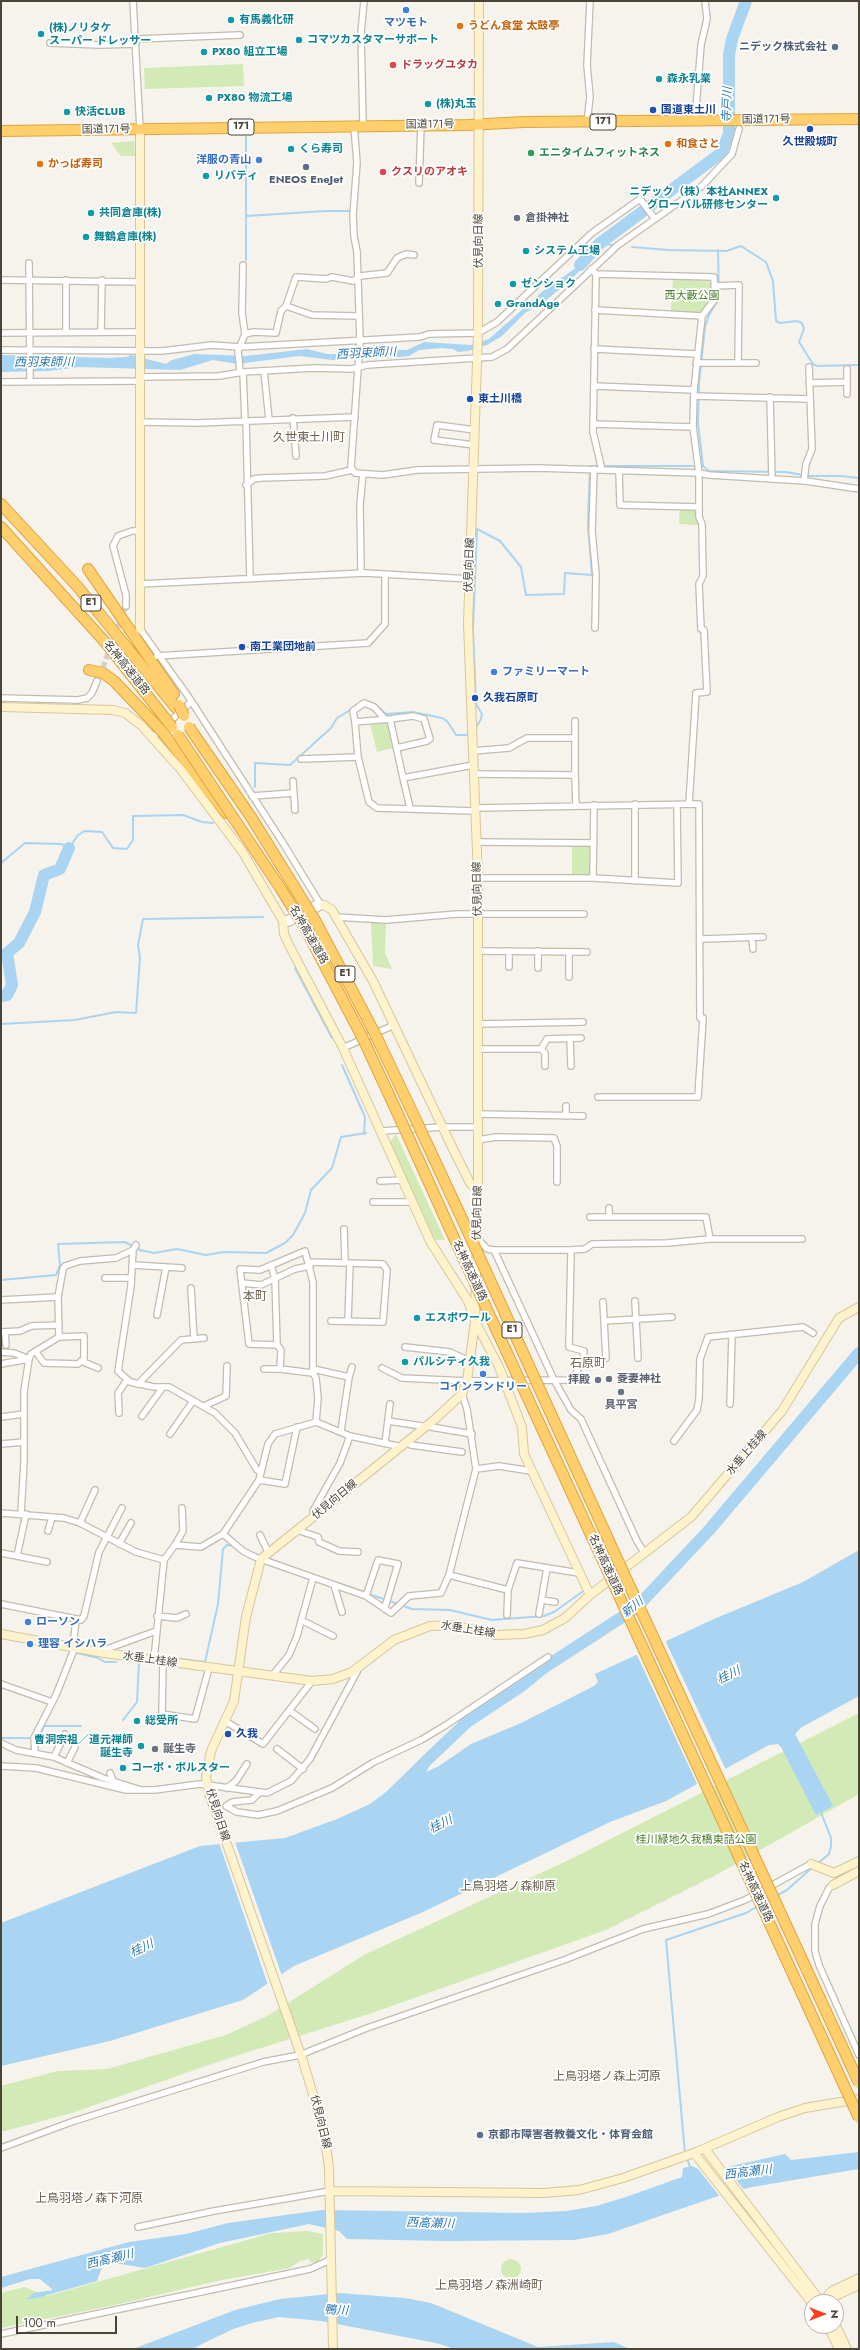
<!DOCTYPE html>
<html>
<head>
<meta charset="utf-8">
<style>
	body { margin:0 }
	#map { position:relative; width:860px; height:2350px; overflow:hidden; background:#f6f3ec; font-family:Jost,sans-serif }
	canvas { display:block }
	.frame { position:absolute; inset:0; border:2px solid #4b4439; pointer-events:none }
	.north { position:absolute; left:804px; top:2294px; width:40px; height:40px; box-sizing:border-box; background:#fff; border:1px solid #b7b4b0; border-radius:50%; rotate:90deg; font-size:11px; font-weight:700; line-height:16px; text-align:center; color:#4b4439 }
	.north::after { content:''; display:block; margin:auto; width:14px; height:18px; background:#fc3f1d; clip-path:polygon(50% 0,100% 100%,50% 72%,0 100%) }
	.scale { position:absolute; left:16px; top:2316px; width:101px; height:18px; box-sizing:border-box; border:2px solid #4b4439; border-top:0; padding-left:5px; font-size:12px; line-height:14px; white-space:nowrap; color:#4b4439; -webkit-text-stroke:3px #fff; paint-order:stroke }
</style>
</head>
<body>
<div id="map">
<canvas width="860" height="2350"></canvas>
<div class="frame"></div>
<div class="north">N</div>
<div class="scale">100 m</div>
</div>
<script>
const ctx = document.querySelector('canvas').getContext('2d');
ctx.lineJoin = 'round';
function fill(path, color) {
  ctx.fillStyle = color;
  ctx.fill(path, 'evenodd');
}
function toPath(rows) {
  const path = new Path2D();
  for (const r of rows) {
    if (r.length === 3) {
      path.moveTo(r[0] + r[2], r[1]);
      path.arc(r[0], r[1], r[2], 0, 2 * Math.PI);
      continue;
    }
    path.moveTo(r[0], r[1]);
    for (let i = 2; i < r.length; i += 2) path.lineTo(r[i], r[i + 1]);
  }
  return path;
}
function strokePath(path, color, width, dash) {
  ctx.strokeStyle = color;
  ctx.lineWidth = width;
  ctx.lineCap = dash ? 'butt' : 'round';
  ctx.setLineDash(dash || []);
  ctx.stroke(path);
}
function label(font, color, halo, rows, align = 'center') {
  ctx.font = font + ' Jost,"Noto Sans JP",sans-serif';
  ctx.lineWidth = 3.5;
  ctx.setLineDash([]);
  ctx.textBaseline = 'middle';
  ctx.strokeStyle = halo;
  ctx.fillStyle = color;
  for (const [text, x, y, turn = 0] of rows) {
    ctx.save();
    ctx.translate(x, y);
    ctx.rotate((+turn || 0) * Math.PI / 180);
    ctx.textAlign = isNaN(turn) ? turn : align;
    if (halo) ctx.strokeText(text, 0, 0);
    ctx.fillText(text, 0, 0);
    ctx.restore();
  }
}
fill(toPath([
	[243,64,244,86,145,89,144,68],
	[134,141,135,156,121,156,111,143],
	[673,279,708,281,712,284,712,296,704,309,698,313,671,311],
	[680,508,694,509,697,512,698,525,679,524],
	[384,723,388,725,393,748,377,752,370,724],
	[572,846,588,846,591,849,591,873,588,875,572,875],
	[371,922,386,923,385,953,392,969,373,966],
	[396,1134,445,1240,436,1240,431,1232,390,1142],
	[859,1713,859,1794,718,1874,606,1930,369,2014,220,2061,72,2113,1,2132,1,2086,57,2071,107,2069,226,2035,267,2016,364,1955,571,1859],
	[308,2231,323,2234,323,2254,318,2262,310,2262,309,2259,300,2261,290,2268,222,2280,115,2305,1,2328,1,2293,24,2287,47,2296,272,2233],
	[511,2269,10]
]), '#d2eab5');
fill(toPath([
	[590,251,592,255,588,263,568,282,544,302,525,313,502,336,487,345,468,351,458,352,453,349,442,348,419,350,409,356,400,357,333,360,299,356,237,364,213,360,180,370,79,367,49,371,1,372,1,355,111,358,127,357,131,355,166,364,172,360,195,354,246,356,307,349,327,354,339,354,364,349,407,350,424,342,471,345,489,339,542,292,577,267,586,259],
	[859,1550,859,1696,802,1727,795,1734,833,1806,816,1815,781,1747,778,1744,769,1745,666,1801,610,1822,423,1912,294,1966,243,2000,110,2041,1,2066,1,1923,200,1846,285,1838,337,1819,370,1804,386,1792,424,1755,430,1764,423,1769,424,1773,439,1766,471,1744,521,1723,594,1686,598,1682,595,1674,714,1619,803,1582],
	[859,2152,859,2169,752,2187,718,2196,608,2234,574,2240,446,2241,347,2239,339,2231,309,2224,220,2243,145,2268,114,2263,102,2267,97,2281,37,2298,27,2299,34,2293,53,2290,40,2279,30,2279,1,2288,1,2277,129,2242,186,2234,228,2223,322,2210,524,2213,566,2211,596,2206,626,2197,682,2177,683,2168,692,2166,705,2172,785,2154,791,2160],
	[339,2293,405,2298,431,2303,538,2347,614,2342,630,2349,455,2349,436,2343,321,2321,279,2317,256,2322,233,2329,192,2349,133,2349,235,2310,280,2299]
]), '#a9d4f2');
fill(toPath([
	[665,1640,726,1770,698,1786,636,1653],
	[235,1842,282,1976,268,1985,219,1843],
	[695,2165,706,2170,724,2165,745,2191,721,2198]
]), '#f6f3ec');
strokePath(toPath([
	[246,137,246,260],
	[246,216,326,211,351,211],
	[599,244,612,245],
	[632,247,668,250,726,251,741,246,766,262,773,281,776,321,780,323,797,321,802,323,804,329,799,342,813,364,817,366,859,365],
	[703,466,709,471,786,472,808,476,841,476,859,478],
	[378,707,386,714,413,712,442,718,447,721,456,735,466,735,470,733],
	[475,729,481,719,482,714,476,704,473,629,477,529,500,541,521,567,526,595,564,594,565,573,592,575,588,525,590,466,703,466,698,423,699,383,705,327,709,315,719,298,718,250],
	[255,787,255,763,290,765,331,728,337,718,352,709],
	[1,863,25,843,61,844,69,848,78,835,85,831,102,832,113,848,127,849,133,840,133,816,183,815,202,822,213,823],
	[295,968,332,1038],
	[1,1024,75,1020,116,1012,136,1013,140,958,138,945,143,919,263,917],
	[342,1065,365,1117,364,1134],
	[1,1280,56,1275,60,1265,58,1244,125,1242,140,1250,154,1253,177,1249,206,1255,224,1252,266,1253,285,1243,293,1235,305,1213,311,1190,332,1168,341,1137,366,1133],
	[246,1550,260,1556],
	[266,1558,281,1563],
	[338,1583,412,1609,450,1610,492,1620,544,1616,554,1612,582,1592],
	[69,1651,98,1658,105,1662,116,1662],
	[173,1658,205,1662,218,1604,223,1549,227,1545,234,1546],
	[123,1720,137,1702,139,1662],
	[1,1738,39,1738,44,1726,81,1726],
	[817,1864,829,1854,831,1846,831,1838,820,1810],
	[776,1896,787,1890,813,1867],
	[685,2154,666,1940,746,1913,758,1906],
	[687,2158,690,2167]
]), '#a9d4f2', 2);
strokePath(toPath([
	[580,265,599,244,721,153,729,134,729,55,732,39,746,1],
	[1,996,7,995,12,985,7,953,19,943,35,912,44,875,60,869,69,848],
	[419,1773,424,1763,467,1722,520,1687,542,1669,636,1608,710,1529,859,1353]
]), '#a9d4f2', 12);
strokePath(toPath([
	[100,675,126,606]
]), '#d4d0c8', 5.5, [5.5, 3]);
const street = toPath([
	[133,1,140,129],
	[136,39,240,35],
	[50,43,100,45,136,44],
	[695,121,701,45,707,19,705,1],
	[587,122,590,97,587,65,590,1],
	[354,126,357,163,353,215,354,236,357,252,360,340,351,467,355,473,383,475,417,470,538,468,699,473,709,475,806,481,859,489],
	[363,126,361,33,364,1],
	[419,183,421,125],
	[29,263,30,377],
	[591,269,596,274,714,277,715,299,702,316,694,390,693,427,699,473,699,517,702,524,703,576,699,584,701,629,704,630,707,692,696,693,689,804],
	[596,274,593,432,602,470],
	[1,280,140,282],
	[66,280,66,332],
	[714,286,739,285,738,363],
	[286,306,296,277,326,279,332,277,353,281,360,276,387,273,397,258,406,254,414,255],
	[595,310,702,316],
	[101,332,102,280],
	[1,333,140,332],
	[245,334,254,332,276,333,281,311,286,306,312,315,359,316],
	[594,349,697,354],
	[1,350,162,351,212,345,240,347,420,337,429,334,478,333,497,322,592,233,640,199,655,219],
	[696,363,756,363],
	[264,371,269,420],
	[240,372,238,351,245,334,242,313,243,265],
	[243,372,245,422],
	[140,377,219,376,243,372,314,368,352,369,367,365,492,357,507,349,618,245,702,186,732,154,739,129],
	[1,382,140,381],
	[847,382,847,394],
	[809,383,847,382,847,369],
	[594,386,694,390],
	[694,396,809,399],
	[770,397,772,479],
	[293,418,296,456],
	[140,422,197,423,355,417],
	[246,422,250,577],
	[593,424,693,427],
	[474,445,434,440,437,425,475,430],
	[594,469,592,531,596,575,595,628],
	[619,471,620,505,699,507],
	[804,481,806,464,812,449,809,367],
	[246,485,254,479,261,478,325,476,352,470],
	[361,573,360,504,363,474],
	[140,584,365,573,470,579],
	[126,606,126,595,113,546,118,536,132,531,140,531],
	[140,629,188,696,283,843,319,902,324,905],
	[157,656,368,643,385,624,385,574],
	[1,698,78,700,87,698,92,693,97,681],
	[390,719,413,716,424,719,430,739,427,741,397,748],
	[575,721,575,775],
	[355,722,353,711,364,703,374,707,385,719],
	[153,737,191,702],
	[473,751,509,748,527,738,575,738],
	[301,759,358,757],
	[473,765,403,778,390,719,355,722,358,757,369,802,377,808,475,811],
	[473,774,575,775,576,806],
	[403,778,410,808],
	[293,781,295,810],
	[252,796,294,793],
	[475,808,699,804,700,1018],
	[477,842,594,843],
	[478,878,593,878,678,883,677,805],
	[593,878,594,805],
	[635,881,635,804],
	[336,917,386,920,457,914,584,914],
	[283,921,289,923,324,905],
	[283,921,319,902],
	[752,937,753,949],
	[701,939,763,937],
	[477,951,587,952],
	[509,951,509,967],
	[538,951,538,968],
	[569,977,569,952],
	[477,1024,583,1022],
	[570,1039,571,1066],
	[343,1048,394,1025],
	[478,1049,541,1049,547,1039,581,1038],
	[541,1049,545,1053,545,1066],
	[598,1097,698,1097,703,1018],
	[566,1106,566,1116],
	[478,1114,583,1116],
	[381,1131,442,1127,478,1127],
	[478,1140,496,1137,554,1138,557,1146,557,1182],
	[380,1181,402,1180],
	[373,1202,411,1202],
	[590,1217,706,1217,710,1239],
	[609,1217,609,1208],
	[344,1229,345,1263],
	[136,1245,133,1250,131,1286,118,1371,130,1382,154,1387,169,1387,215,1413,235,1433,257,1470,261,1472],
	[494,1250,554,1380,571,1410,581,1419,637,1541,644,1552],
	[571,1250,585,1249,592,1244,667,1243,710,1239,802,1239],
	[309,1262,383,1264,387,1270,383,1322,331,1321],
	[133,1265,182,1268],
	[271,1265,275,1279,277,1345,281,1350,280,1369,313,1373],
	[105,1278,131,1278],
	[242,1283,261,1285,295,1269,310,1266],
	[191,1288,194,1339],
	[1,1300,58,1297],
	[635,1301,638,1358],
	[603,1302,606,1358],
	[157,1315,166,1267],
	[348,1321,350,1263],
	[604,1321,672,1317],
	[1,1332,20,1331,31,1326,59,1325],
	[5,1332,6,1345],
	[277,1345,249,1344,240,1269,260,1270,305,1251,313,1282,313,1373,316,1378,318,1398,316,1422],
	[405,1347,450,1352,469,1361],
	[1,1352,14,1353,29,1359],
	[36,1352,44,1363,78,1364,84,1359,84,1336,59,1337],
	[81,1361,98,1368],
	[1,1364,29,1359],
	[382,1368,402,1378,467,1381,573,1380,583,1358,584,1351,569,1347,571,1250,494,1250,487,1249,477,1238],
	[264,1369,280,1369],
	[313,1369,349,1377,341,1431],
	[349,1377,352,1367],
	[138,1384,181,1340,204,1338],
	[730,1404,732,1335],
	[204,1406,226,1396,227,1366],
	[119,1413,118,1393,127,1380],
	[142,1416,163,1387],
	[1,1417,24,1414],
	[388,1421,422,1426,424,1429],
	[429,1425,431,1427,472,1434],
	[170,1434,193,1401],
	[674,1441,697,1410,699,1399,700,1359,708,1337,803,1327,813,1333],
	[407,1442,411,1445,462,1452],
	[385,1443,390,1404],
	[1,1444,24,1442],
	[476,1469,499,1466,531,1471],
	[259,1480,285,1484,297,1427],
	[1,1513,64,1518,80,1523,136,1552,164,1560],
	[21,1514,24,1461,24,1391,29,1359,31,1354,59,1337,58,1297,63,1269,65,1266,80,1261,116,1258,133,1250],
	[314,1518,313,1511,340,1463,350,1436],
	[80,1523,95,1490],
	[297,1530,318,1537,319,1542,339,1551,358,1552],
	[48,1531,52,1517],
	[223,1534,243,1551,255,1557,366,1596,391,1613,409,1596,441,1593,449,1575,476,1469,467,1409,462,1394],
	[260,1535,268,1552],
	[119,1544,131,1523],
	[175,1545,183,1531,182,1508],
	[1,1553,17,1556,26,1514],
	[17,1556,47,1562],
	[449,1575,508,1590],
	[334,1585,342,1612],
	[366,1596,378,1560,398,1564,385,1607],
	[542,1600,555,1602],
	[1,1604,76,1619],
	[539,1614,547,1568],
	[507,1615,508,1590,517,1563,579,1573],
	[157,1616,177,1618,186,1614],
	[301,1620,333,1636],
	[73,1647,76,1619,81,1620,84,1616,99,1552,122,1508],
	[104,1653,104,1650,156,1631],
	[154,1660,164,1560,175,1545,201,1547,223,1534,259,1480,268,1444,275,1434,316,1422,350,1436,402,1447],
	[163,1662,162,1714,195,1719,209,1668],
	[272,1676,289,1655,297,1636,313,1578],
	[1,1684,52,1702],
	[290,1711,315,1729],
	[225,1721,263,1744,312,1681],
	[1,1743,16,1750,54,1757,103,1778,141,1790],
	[277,1749,303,1769],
	[35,1753,34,1738,56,1695,75,1647],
	[54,1757,65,1734],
	[67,1763,75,1747],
	[1,1766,36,1768,126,1790,154,1790,200,1784,267,1793,291,1781,310,1759,359,1668],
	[110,1773,113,1781],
	[227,1788,236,1781,247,1764],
	[259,1793,252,1800,232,1802,226,1806,237,1812,258,1815,277,1811,332,1788,374,1762,421,1740,446,1725,548,1657],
	[833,1885,829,1888,820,1906,815,1924,815,1951,819,1965,859,2055],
	[1,2148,74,2121,263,2062,300,2055,367,2028,564,1960,643,1929,708,1914,745,1900,811,1864],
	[138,2227,214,2211,330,2191],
	[1,2334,310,2269,330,2260]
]);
const secondary = toPath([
	[140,129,140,629],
	[1,707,113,710,125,713,141,725,182,771,242,851,283,921,284,934,289,945,343,1048,430,1241,468,1301,475,1321,499,1367,522,1427,524,1454,590,1595],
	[324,905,332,910,373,981,453,1149,470,1183,478,1191],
	[1,1634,104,1653,312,1681,333,1679,352,1672,394,1640,430,1626,452,1625,496,1635,524,1634,543,1630,565,1618,590,1595,691,1517,782,1411,839,1318,859,1307],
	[811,1864,834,1873,859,1861],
	[833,1885,859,1871],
	[705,2149,821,2302],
	[694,2153,812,2303],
	[330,2191,544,2193,579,2190,623,2178,694,2153,778,2117,805,2108,859,2099],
	[825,2301,859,2285],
	[822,2302,832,2291,859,2278],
	[828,2326,839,2349],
	[836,2326,847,2349],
	[333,2349,329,2168,324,2131,303,2061,209,1793,206,1777,211,1751,234,1701,246,1617,261,1559,434,1420,462,1394,467,1381,475,1321,478,1191,478,878,468,624,478,333,479,1]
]);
const highway = toPath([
	[1,131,468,125,524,122,859,119],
	[1,504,77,586,176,708],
	[1,527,105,642,165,718],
	[88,569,174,694],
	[89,670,103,673,114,681,156,725],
	[164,734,226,813],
	[316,922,372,1028],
	[305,928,360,1033],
	[377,1038,417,1122],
	[365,1043,402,1123],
	[422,1133,463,1221],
	[407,1134,449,1227],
	[562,1438,620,1565],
	[549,1444,609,1574]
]);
strokePath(street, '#c2bbae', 8);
strokePath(secondary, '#d6c79b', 10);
strokePath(highway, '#e0a43c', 12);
strokePath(street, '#fff', 5.5);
strokePath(secondary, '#fff3cd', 8);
strokePath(highway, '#ffcf6e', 10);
const highwayBridge = toPath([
	[179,705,184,716],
	[165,718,172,727],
	[156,725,164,734],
	[189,727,251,817,316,922],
	[178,735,281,889,305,928],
	[372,1028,377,1038],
	[360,1033,365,1043],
	[417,1122,422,1133],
	[402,1123,407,1134],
	[463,1221,562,1438],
	[449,1227,549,1444],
	[620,1565,859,2083],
	[609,1574,859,2118]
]);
strokePath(highwayBridge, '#e0a43c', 12, []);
strokePath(highwayBridge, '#ffcf6e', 10);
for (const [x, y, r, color] of [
	[406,10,4,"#3f7fe0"],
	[231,20,4,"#0f9aa8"],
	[460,26,4,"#e8710a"],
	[41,34,4,"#0f9aa8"],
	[299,40,4,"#0f9aa8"],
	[835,47,4,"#5c6f8a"],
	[204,52,4,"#0f9aa8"],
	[393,65,4,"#e0444e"],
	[659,79,4,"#0f9aa8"],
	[209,98,4,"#0f9aa8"],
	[428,104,4,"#0f9aa8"],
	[653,110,4,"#1a4fb4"],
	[67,112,4,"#0f9aa8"],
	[810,129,4,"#1a4fb4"],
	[668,144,4,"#e8710a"],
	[291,149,4,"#0f9aa8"],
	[531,153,4,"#2e9e5b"],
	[259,160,4,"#3f7fe0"],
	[40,164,4,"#e8710a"],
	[306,167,4,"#5c6f8a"],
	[383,172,4,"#e0444e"],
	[206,176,4,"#0f9aa8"],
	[776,198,4,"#0f9aa8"],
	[91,213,4,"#0f9aa8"],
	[517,218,4,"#6b7280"],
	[86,237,4,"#0f9aa8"],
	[526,251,4,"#0f9aa8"],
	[513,284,4,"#0f9aa8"],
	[498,304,4,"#0f9aa8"],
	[470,399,4,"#1a4fb4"],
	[242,647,4,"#1a4fb4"],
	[494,672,4,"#3f7fe0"],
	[475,698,4,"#1a4fb4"],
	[417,1318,4,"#0f9aa8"],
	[405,1362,4,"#0f9aa8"],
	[483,1374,4,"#3f7fe0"],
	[609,1379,4,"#6b7280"],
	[598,1380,4,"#6b7280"],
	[621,1392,4,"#6b7280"],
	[28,1622,4,"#3f7fe0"],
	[30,1644,4,"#3f7fe0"],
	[137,1721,4,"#0f9aa8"],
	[228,1734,4,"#1a4fb4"],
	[141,1746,4,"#0f9aa8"],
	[155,1749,4,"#6b7280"],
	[123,1768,4,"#0f9aa8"],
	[480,2135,4,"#5c6f8a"]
]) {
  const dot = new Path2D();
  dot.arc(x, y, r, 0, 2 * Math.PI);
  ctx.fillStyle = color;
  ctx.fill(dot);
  strokePath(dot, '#fff', 1.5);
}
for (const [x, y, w] of [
	[603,122,26],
	[241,127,26],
	[91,603,20],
	[345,974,20],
	[512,1330,20]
]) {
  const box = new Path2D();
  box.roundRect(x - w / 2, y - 8, w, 16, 3);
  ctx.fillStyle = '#fff';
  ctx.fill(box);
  strokePath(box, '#4b4439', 1);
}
label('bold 10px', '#4b4439', null, [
	["171",603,122],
	["171",241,127],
	["E1",91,603],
	["E1",345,974],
	["E1",512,1330]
]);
label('bold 11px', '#0d838f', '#fff', [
	["有馬義化研",239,20],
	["(株)ノリタケ",49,28],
	["スーパー ドレッサー",49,41],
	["コマツカスタマーサポート",307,40],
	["PX80 組立工場",212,52],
	["森永乳業",667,79],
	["PX80 物流工場",217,98],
	["(株)丸玉",436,104],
	["快活CLUB",75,112],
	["くら寿司",299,149],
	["リバティ",214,176],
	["ニデック（株）本社ANNEX",768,192,"right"],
	["グローバル研修センター",768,205,"right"],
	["共同倉庫(株)",99,213],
	["舞鶴倉庫(株)",94,237],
	["システム工場",534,251],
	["ゼンショク",521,284],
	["GrandAge",506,304],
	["エスポワール",425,1318],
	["パルシティ久我",413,1362],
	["総受所",145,1721],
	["曹洞宗祖／道元禅師",133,1740,"right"],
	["誕生寺",133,1753,"right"],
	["コーポ・ポルスター",131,1768]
], 'left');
label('bold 11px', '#366cbe', '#fff', [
	["マツモト",406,23,"center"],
	["洋服の青山",251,160,"right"],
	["ファミリーマート",502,672],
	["コインランドリー",483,1387,"center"],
	["ローソン",36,1622],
	["理容 イシハラ",38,1644]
], 'left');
label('bold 11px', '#c56008', '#fff', [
	["うどん食堂 太鼓亭",468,26],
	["和食さと",676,144],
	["かっぱ寿司",48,164]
], 'left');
label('bold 11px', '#4e5e75', '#fff', [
	["ニデック株式会社",827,47],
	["ENEOS EneJet",306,180,"center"],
	["京都市障害者教養文化・体育会館",488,2135,"left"]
], 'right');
label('bold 11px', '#be3a42', '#fff', [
	["ドラッグユタカ",401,65],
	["クスリのアオキ",391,172]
], 'left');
label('bold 11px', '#164399', '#fff', [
	["国道東土川",661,110],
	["久世殿城町",810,142,"center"],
	["東土川橋",478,399],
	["南工業団地前",250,647],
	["久我石原町",483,698],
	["久我",236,1734]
], 'left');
label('11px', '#4b4439', '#fff', [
	["国道171号",766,120,-1],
	["国道171号",430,125,-1],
	["国道171号",106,130,-1],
	["伏見向日線",479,241,-90],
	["伏見向日線",470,565,-88],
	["名神高速道路",126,668,51],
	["伏見向日線",478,889,-91],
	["名神高速道路",308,935,60],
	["伏見向日線",478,1213,-89],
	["名神高速道路",469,1271,65],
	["水垂上桂線",747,1453,-49],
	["伏見向日線",335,1500,-40],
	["名神高速道路",605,1565,65],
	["水垂上桂線",468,1630,9],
	["水垂上桂線",150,1660,8],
	["伏見向日線",217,1815,72],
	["名神高速道路",755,1892,65],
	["伏見向日線",320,2122,76]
]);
label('bold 11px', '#27864d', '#fff', [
	["エニタイムフィットネス",539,153]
], 'left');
label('bold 11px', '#5b616d', '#fff', [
	["倉掛神社",525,218],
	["菱妻神社",617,1379],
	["拝殿",590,1380,"right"],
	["具平宮",621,1405,"center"],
	["誕生寺",163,1749]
], 'left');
label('11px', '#4a7f2a', '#fff', [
	["西大藪公園",692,296],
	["桂川緑地久我橋東詰公園",696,1840]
]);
label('italic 12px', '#2e7ab2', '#fff', [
	["寺戸川",728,105,-88],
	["西羽束師川",366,354,-3],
	["西羽束師川",44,363],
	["新川",633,1608,-39],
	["桂川",729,1676,-27],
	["桂川",441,1825,-27],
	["桂川",142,1949,-25],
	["西高瀬川",748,2173,-7],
	["西高瀬川",430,2224,2],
	["西高瀬川",110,2260,-13],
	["鴨川",336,2311,2]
]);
label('12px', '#6e6250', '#fff', [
	["久世東土川町",309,438],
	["本町",255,1297],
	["石原町",588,1364],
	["上鳥羽塔ノ森柳原",508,1887],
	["上鳥羽塔ノ森上河原",607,2077],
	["上鳥羽塔ノ森下河原",89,2199],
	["上鳥羽塔ノ森洲崎町",489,2286]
]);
</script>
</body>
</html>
